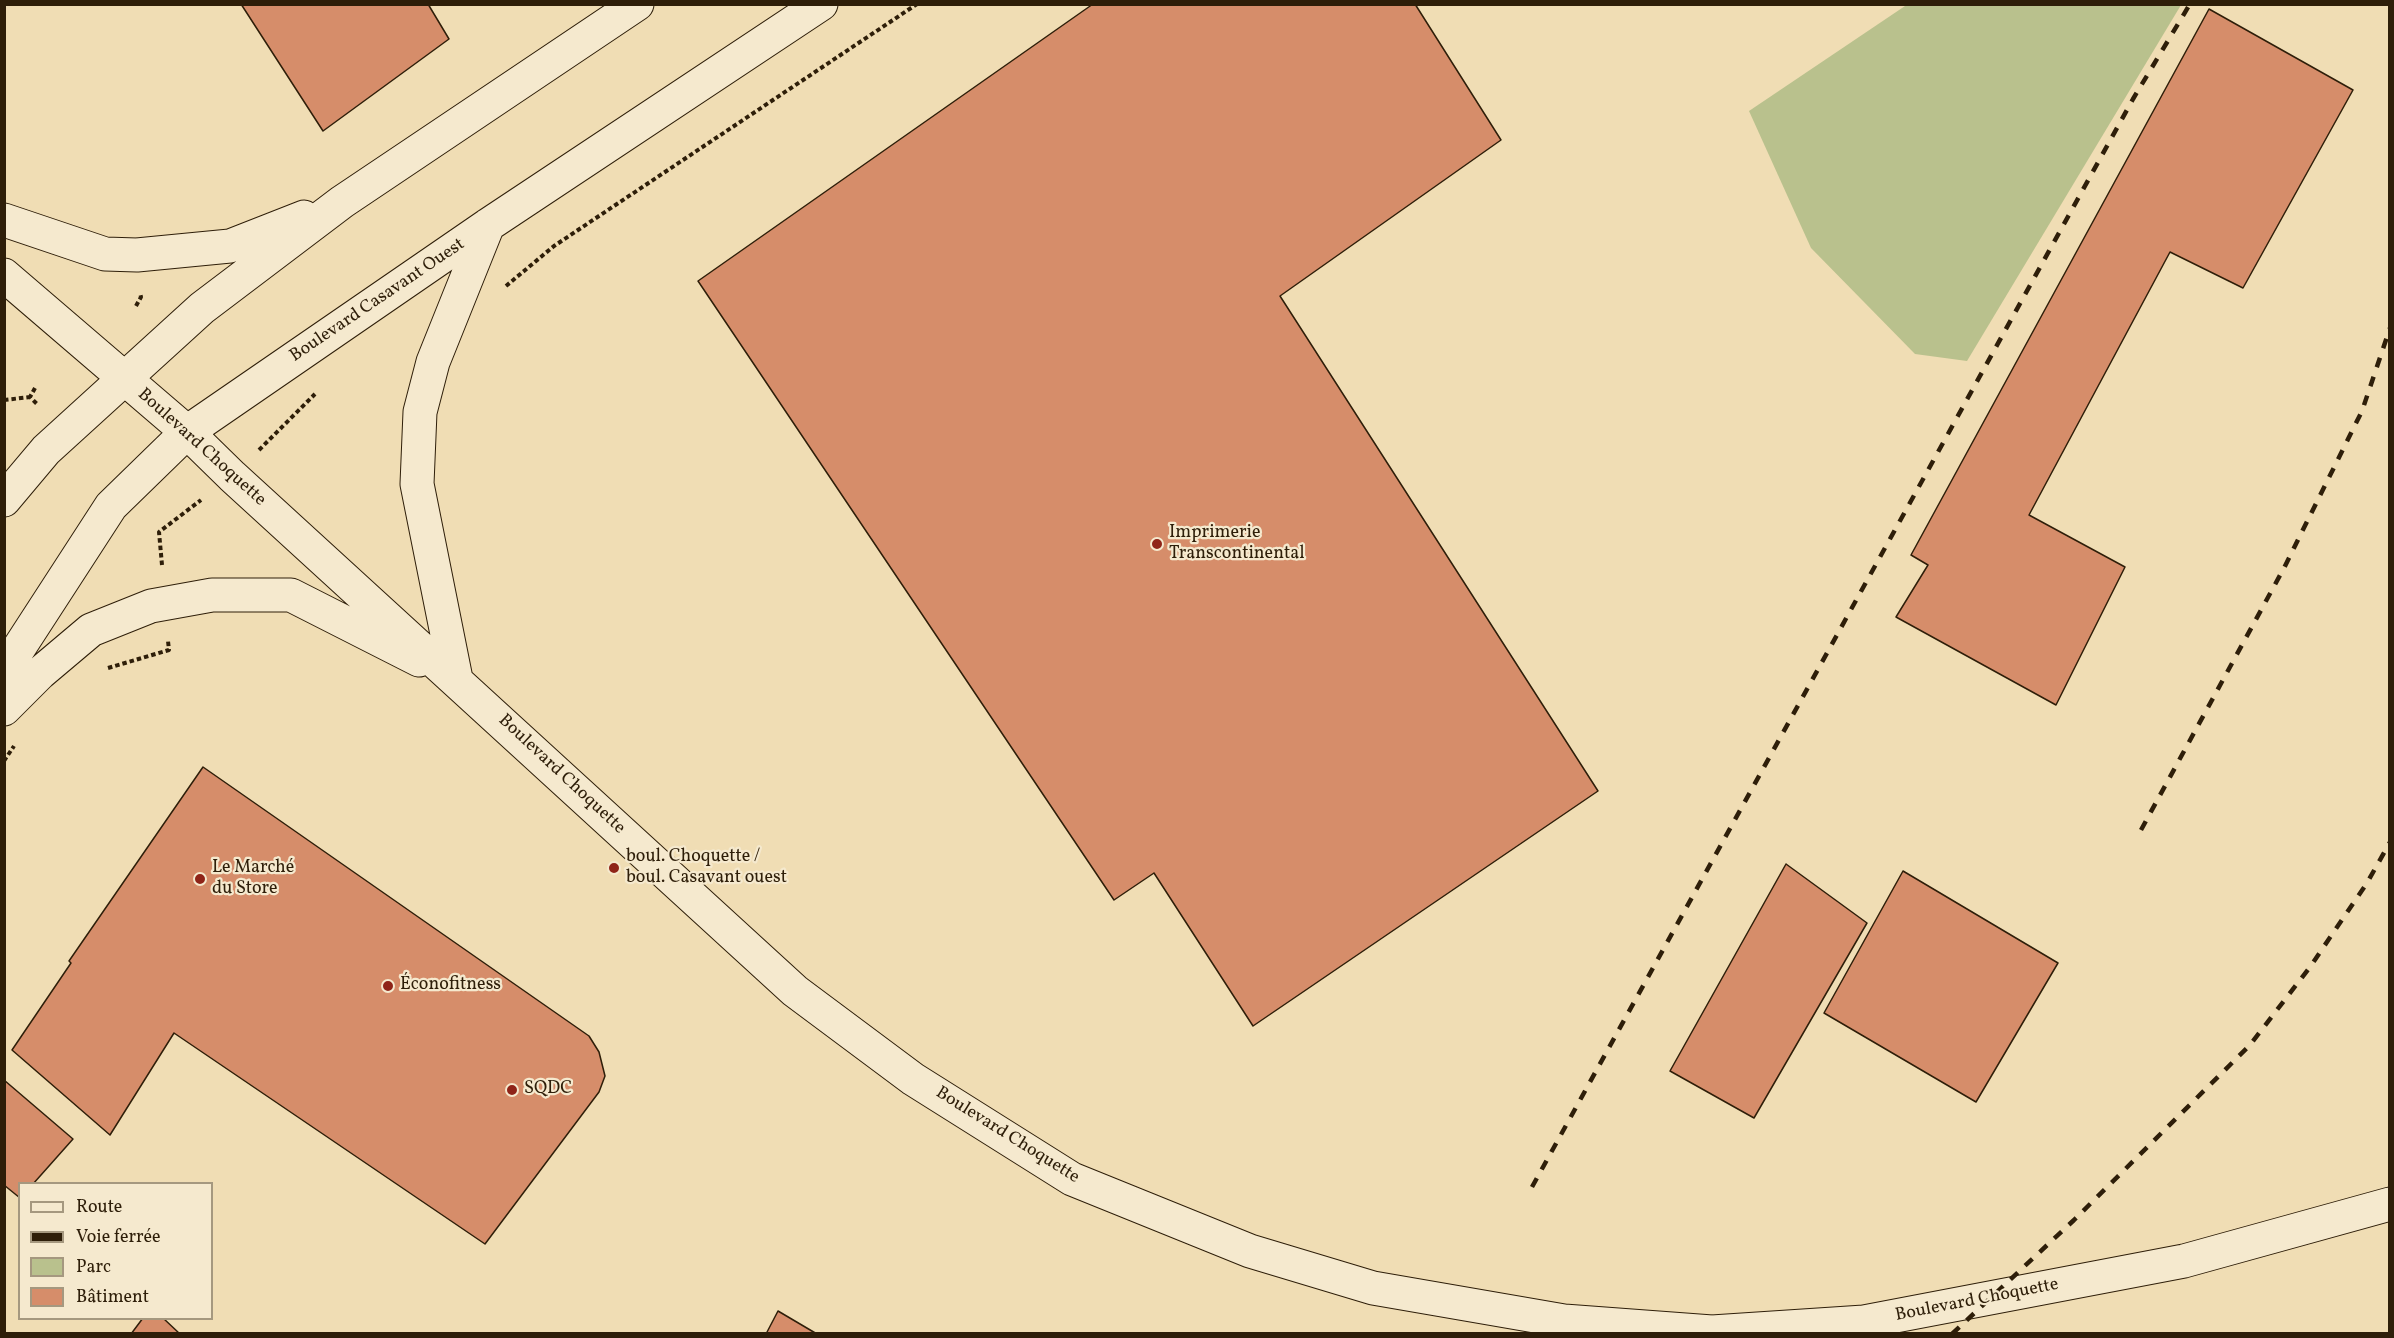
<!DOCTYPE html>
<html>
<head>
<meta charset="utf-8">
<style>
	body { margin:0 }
	#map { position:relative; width:2394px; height:1338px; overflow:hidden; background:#f0ddb4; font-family:Vollkorn,serif }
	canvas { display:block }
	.frame { position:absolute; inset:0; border:6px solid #2e1e09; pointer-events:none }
	.legend { position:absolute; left:18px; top:1182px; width:195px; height:138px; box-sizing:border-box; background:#f5e9ce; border:2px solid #a5987f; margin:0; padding:8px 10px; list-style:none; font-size:18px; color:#2e1e09 }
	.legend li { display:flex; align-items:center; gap:12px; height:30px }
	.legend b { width:30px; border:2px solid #a5987f }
</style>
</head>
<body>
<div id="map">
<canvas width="2394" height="1338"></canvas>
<div class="frame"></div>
<ul class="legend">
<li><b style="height:8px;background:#f5e9ce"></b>Route</li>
<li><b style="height:8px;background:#2e1e09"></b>Voie ferrée</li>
<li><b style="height:16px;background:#b9c18d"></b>Parc</li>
<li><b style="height:16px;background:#d68d6a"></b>Bâtiment</li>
</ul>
</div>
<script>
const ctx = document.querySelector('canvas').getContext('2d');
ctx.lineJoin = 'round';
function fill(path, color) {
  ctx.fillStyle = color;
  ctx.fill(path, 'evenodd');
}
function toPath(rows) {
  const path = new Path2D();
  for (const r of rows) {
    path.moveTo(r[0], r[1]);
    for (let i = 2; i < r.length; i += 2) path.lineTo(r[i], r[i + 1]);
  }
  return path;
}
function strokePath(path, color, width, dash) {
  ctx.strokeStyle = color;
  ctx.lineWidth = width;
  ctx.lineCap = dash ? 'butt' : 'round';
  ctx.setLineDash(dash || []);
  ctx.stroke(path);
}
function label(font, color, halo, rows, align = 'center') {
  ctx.font = font + ' Vollkorn,serif';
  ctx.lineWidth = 4.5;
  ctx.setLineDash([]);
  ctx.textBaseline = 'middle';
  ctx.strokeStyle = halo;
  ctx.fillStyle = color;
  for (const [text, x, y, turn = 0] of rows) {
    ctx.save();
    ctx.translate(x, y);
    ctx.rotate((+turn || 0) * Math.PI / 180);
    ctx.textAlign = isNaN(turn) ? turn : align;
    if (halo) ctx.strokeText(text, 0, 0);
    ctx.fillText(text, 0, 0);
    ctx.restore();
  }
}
fill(toPath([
	[1908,4,2181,5,1967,361,1915,354,1811,248,1749,111]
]), '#b9c18d');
const building = toPath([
	[241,4,428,4,449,39,323,131,241,4],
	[1093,4,1415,4,1501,140,1280,296,1598,791,1253,1026,1154,873,1114,900,698,281,1093,4],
	[2209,9,2353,90,2243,288,2170,252,2029,515,2125,567,2056,705,1896,617,1928,565,1911,555,2209,9],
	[203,767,589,1036,599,1052,605,1076,599,1092,485,1244,174,1033,110,1135,12,1050,71,963,69,961,203,767],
	[1786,864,1867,923,1754,1118,1670,1071,1786,864],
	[1903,871,2058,963,1976,1102,1824,1013,1903,871],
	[4,1080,73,1139,33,1184,20,1184,20,1198,4,1185,4,1080],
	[778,1311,817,1334,766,1334,778,1311],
	[143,1318,163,1318,180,1334,131,1334,143,1318]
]);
fill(building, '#d68d6a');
strokePath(building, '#2e1e09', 1.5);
const secondary = toPath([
	[4,220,105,254,137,255,230,246,304,217],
	[4,275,187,432,232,476,795,991,913,1079,1072,1179,1250,1251,1373,1288,1564,1321,1712,1332,1864,1322,2184,1261,2390,1204],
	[4,500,46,450,202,308,342,202,637,4],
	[4,671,111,506,187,432,488,225,821,4],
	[456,679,417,484,420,412,433,362,488,225],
	[4,709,40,673,91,630,151,606,212,595,291,595,419,660]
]);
strokePath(secondary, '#2e1e09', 35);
strokePath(toPath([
	[506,286,554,246,917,4],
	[136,306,141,297,140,293],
	[35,388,30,397,37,404],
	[4,400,30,397],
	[259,450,315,394],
	[162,565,159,532,201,500],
	[108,668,169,650,168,641],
	[4,761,14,746]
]), '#2e1e09', 4, [4.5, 3]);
strokePath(secondary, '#f5e9ce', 33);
strokePath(toPath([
	[2141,830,2284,568,2362,411,2390,328],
	[1532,1187,2133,99,2190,4],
	[1952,1334,2074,1220,2250,1045,2310,967,2367,883,2390,842]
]), '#2e1e09', 4.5, [10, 10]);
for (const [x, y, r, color] of [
	[1157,544,6,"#8f2418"],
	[614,868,6,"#8f2418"],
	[200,879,6,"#8f2418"],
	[388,986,6,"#8f2418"],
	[512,1090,6,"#8f2418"]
]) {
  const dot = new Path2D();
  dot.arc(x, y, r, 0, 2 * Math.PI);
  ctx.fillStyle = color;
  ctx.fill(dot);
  strokePath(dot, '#f5e9ce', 2);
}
label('18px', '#2e1e09', '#f5e9ce', [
	["Boulevard Casavant Ouest",378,301,-34],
	["Boulevard Choquette",201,448,42],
	["Boulevard Choquette",561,775,43],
	["Boulevard Choquette",1007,1136,32],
	["Boulevard Choquette",1977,1301,-11]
]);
label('18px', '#2e1e09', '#f5e9ce', [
	["Imprimerie",1169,534],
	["Transcontinental",1169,555],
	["boul. Choquette /",626,858],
	["boul. Casavant ouest",626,879],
	["Le Marché",212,869],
	["du Store",212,890],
	["Éconofitness",400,986],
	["SQDC",524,1090]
], 'left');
</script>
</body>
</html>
